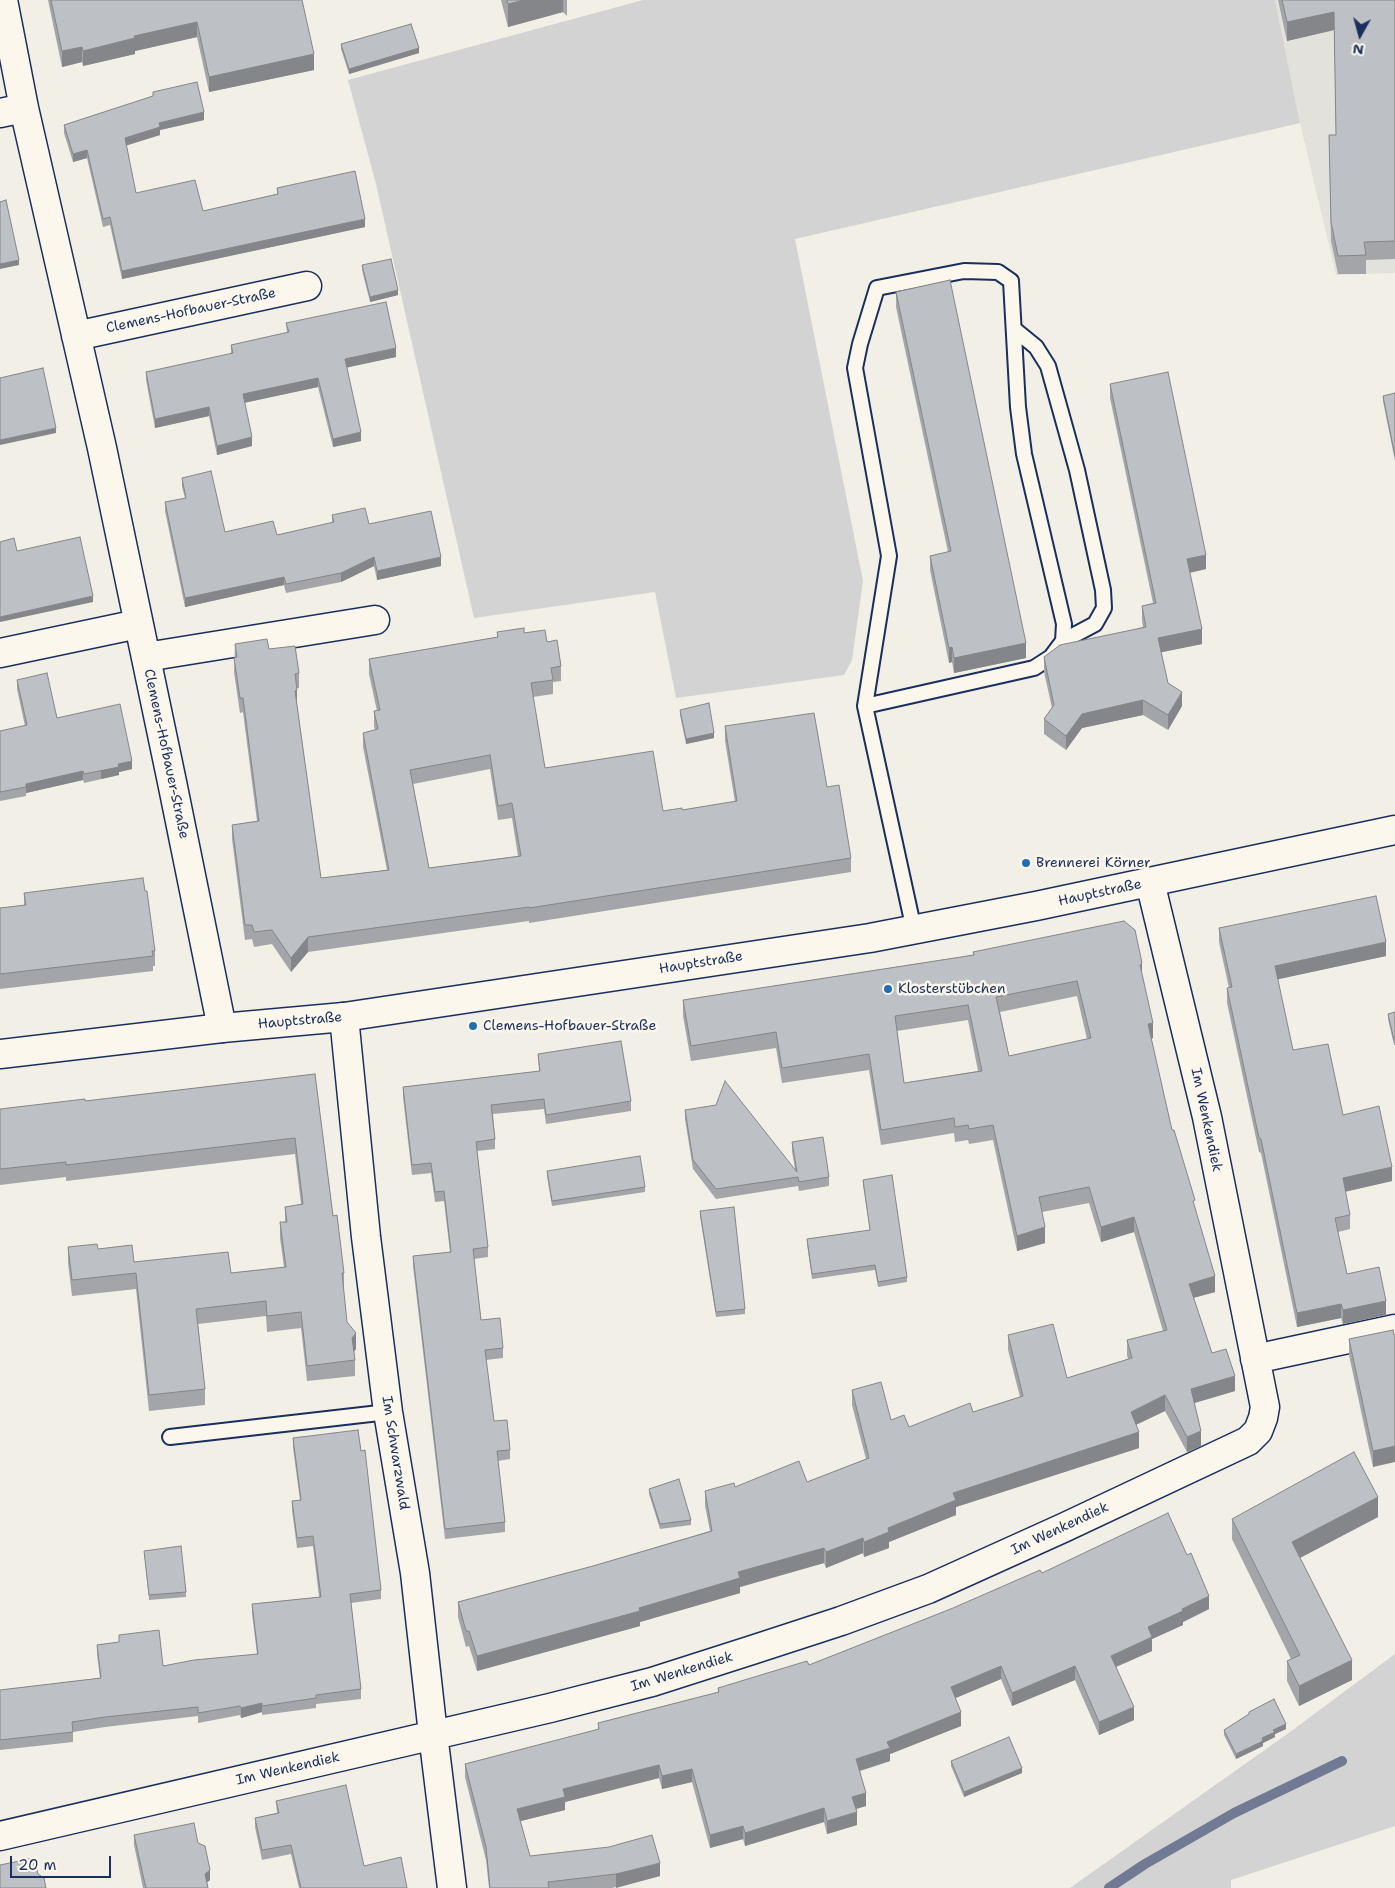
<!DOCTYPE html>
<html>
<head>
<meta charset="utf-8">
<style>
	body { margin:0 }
	#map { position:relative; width:1395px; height:1888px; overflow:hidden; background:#f2efe6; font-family:"Shantell Sans",sans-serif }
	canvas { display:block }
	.north { position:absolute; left:1335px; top:10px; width:50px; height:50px; -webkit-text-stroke:4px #fbf7ec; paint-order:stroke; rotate:187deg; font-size:14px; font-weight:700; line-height:20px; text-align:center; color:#1b2f5e }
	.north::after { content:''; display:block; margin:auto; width:18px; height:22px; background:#1b2f5e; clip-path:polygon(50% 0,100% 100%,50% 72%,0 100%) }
	.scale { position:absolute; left:10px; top:1856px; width:101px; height:22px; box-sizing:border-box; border:2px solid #1b2f5e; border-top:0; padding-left:6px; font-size:15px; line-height:18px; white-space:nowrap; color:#1b2f5e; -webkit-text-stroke:4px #fbf7ec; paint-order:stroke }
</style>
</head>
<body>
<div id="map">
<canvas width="1395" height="1888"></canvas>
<div class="north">N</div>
<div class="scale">20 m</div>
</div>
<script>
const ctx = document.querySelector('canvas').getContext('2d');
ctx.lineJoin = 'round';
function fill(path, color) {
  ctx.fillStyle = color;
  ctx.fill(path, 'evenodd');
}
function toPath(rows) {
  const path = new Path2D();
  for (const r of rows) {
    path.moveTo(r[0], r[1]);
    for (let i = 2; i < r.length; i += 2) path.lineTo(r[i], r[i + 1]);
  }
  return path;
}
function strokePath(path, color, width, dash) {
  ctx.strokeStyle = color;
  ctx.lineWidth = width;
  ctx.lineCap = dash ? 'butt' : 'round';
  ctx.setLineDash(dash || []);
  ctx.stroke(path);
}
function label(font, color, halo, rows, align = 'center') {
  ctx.font = font + ' "Shantell Sans",sans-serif';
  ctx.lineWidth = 5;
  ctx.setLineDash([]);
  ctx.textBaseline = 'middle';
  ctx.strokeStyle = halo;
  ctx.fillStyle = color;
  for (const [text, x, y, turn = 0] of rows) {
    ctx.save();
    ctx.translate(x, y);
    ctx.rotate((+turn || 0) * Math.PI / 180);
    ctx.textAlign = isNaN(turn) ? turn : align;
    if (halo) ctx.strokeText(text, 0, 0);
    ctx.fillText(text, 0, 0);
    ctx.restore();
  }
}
fill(toPath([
	[1275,0,1395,0,1395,273,1336,275,1300,123]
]), '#e2e1dc');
fill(toPath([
	[643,0,1275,0,1300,123,795,239,863,581,852,660,844,675,676,698,655,592,474,618,376,184,348,80],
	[1395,1654,1395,1826,1231,1880,1231,1888,1070,1888,1290,1732]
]), '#d2d3d2');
strokePath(toPath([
	[1109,1888,1145,1864,1234,1813,1342,1761]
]), '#707b93', 10);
const service = toPath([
	[1014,329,1036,347,1048,366,1077,470,1103,590,1104,608,1095,624,1063,641],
	[865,706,1034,668,1051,657,1063,641,1064,624,1024,454,1018,407,1011,281,998,272,964,271,877,288,860,344,855,368,889,556,865,706,914,930],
	[170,1437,388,1412]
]);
const minor = toPath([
	[3,0,24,108,102,448,172,782,222,1028],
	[0,113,24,108],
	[76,336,307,286],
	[0,653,138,624],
	[146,657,375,620],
	[344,1017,366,1237,388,1412,415,1573,433,1734,452,1888],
	[1255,1359,1395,1329],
	[0,1836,550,1708,652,1682,752,1650,841,1621,928,1589,1063,1528,1248,1441,1258,1431,1263,1418,1265,1407,1207,1117,1150,882]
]);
const tertiary = toPath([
	[0,1054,222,1028,344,1017,870,938,1036,906,1395,830]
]);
strokePath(service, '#1b2f5e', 18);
strokePath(minor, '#1b2f5e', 31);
strokePath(tertiary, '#1b2f5e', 31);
strokePath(service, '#fbf7ec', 14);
strokePath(minor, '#fbf7ec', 28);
strokePath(tertiary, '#fbf7ec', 28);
fill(toPath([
	[48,0,302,0,314,70,209,92,197,37,135,51,135,54,83,66,82,62,62,67],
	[501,0,567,0,567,16,563,12,508,27],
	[1278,0,1395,0,1395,259,1366,260,1366,274,1338,274,1331,241,1329,135,1336,135,1334,30,1287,41],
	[341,44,419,53,349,74,341,49],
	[153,92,204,120,160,130,160,135,126,145,136,193,203,211,277,194,277,188,365,227,122,279,110,225,103,227,87,158,73,162,64,133,64,125,153,96],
	[362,265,398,295,370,302,362,270],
	[896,292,1026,658,954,673,952,662,949,663,930,570,930,556,948,552,896,307],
	[286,323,396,357,347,367,361,441,333,447,318,387,244,403,252,446,217,455,209,416,155,428,146,380,146,372,231,354,231,345,287,333],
	[1110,384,1206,569,1190,573,1202,644,1161,652,1168,683,1182,706,1168,730,1143,715,1082,728,1066,750,1044,734,1044,719,1052,708,1044,672,1044,657,1143,627,1142,620,1142,606,1153,603,1110,398],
	[1395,393,1395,461,1383,401,1383,396],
	[182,478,225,532,277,535,332,523,332,515,369,524,441,566,377,580,374,566,341,582,286,593,284,585,185,607,165,511,165,502,185,498,182,487],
	[497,632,524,633,547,642,561,666,561,681,553,682,553,694,533,697,545,768,663,811,682,810,735,802,725,741,725,726,827,787,851,858,851,872,529,923,529,921,308,952,291,972,272,944,254,947,252,939,245,940,232,839,232,825,257,821,243,712,240,713,234,672,235,644,269,649,299,673,299,688,297,688,297,705,321,878,387,870,363,747,363,733,375,730,374,726,374,711,377,711,369,674,369,659,497,637],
	[490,769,498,820,512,818,518,856,429,868,413,784],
	[17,680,57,718,132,769,119,772,119,775,84,783,83,780,26,793,26,796,0,801,0,731,25,726,17,689],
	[680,710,714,738,686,744,680,715],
	[145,891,155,951,155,966,153,966,153,971,0,989,0,908,24,905,24,893],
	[1219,928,1386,956,1277,979,1293,1050,1343,1115,1392,1181,1345,1192,1350,1215,1350,1229,1338,1232,1347,1274,1386,1315,1343,1324,1341,1318,1297,1327,1261,1153,1259,1152,1227,1003,1227,988,1229,988,1219,942],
	[973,952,1142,975,1153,1038,1151,1039,1172,1130,1195,1209,1215,1292,1193,1298,1212,1353,1235,1391,1194,1403,1201,1446,1187,1452,1165,1411,1136,1425,1139,1448,956,1507,956,1515,889,1542,889,1548,864,1557,863,1553,826,1568,824,1563,740,1587,740,1593,640,1622,640,1626,477,1671,469,1646,466,1647,458,1617,458,1602,593,1566,710,1531,705,1506,705,1491,735,1487,807,1482,866,1459,852,1405,852,1390,891,1420,909,1427,973,1412,1020,1397,1008,1350,1008,1335,1067,1378,1128,1359,1127,1355,1127,1340,1163,1331,1134,1232,1101,1242,1089,1203,1042,1212,1045,1243,1017,1251,993,1140,969,1144,968,1140,955,1142,954,1133,881,1145,869,1070,782,1083,776,1048,691,1061,683,1016,683,1000,973,955],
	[1077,996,1087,1039,1009,1056,1000,1012],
	[968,1020,978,1071,904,1083,897,1031],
	[1395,1012,1395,1045,1394,1045,1388,1019,1388,1014],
	[538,1054,631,1101,631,1111,546,1124,544,1109,493,1114,495,1139,495,1149,477,1151,488,1247,488,1257,474,1259,481,1320,503,1348,503,1358,486,1360,494,1421,510,1450,510,1459,498,1461,505,1522,505,1532,445,1539,413,1266,413,1256,450,1252,444,1201,435,1202,431,1173,412,1175,403,1097,403,1087,539,1071],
	[315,1074,333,1216,344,1273,344,1288,343,1289,347,1322,356,1349,354,1352,355,1360,355,1376,307,1381,301,1328,267,1332,266,1316,198,1324,205,1389,205,1405,149,1411,136,1289,72,1296,68,1263,68,1247,98,1249,134,1262,231,1273,284,1267,280,1238,280,1222,285,1222,285,1207,301,1204,295,1154,66,1181,66,1177,0,1185,0,1109,85,1101],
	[685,1110,795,1169,792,1151,792,1142,829,1177,829,1186,799,1191,798,1186,716,1199,693,1169,685,1119],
	[547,1171,645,1187,645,1192,552,1206,547,1176],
	[863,1180,907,1277,907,1282,878,1287,875,1270,812,1279,807,1244,807,1239,870,1230,863,1185],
	[700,1211,745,1309,745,1314,716,1317,700,1216],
	[1394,1335,1373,1467,1349,1355,1349,1339],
	[293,1438,361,1451,381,1590,381,1599,351,1603,361,1689,361,1699,316,1704,316,1708,262,1715,262,1712,241,1718,240,1715,198,1723,198,1716,105,1727,73,1732,73,1742,0,1750,0,1690,100,1678,97,1654,97,1645,119,1642,119,1635,163,1666,257,1654,252,1613,252,1604,319,1597,313,1546,297,1548,292,1510,292,1501,300,1500,293,1448],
	[649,1489,691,1520,691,1525,660,1529,649,1494],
	[1378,1517,1300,1558,1352,1680,1299,1706,1287,1681,1287,1661,1291,1659,1232,1539,1232,1519],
	[144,1551,186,1592,186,1597,149,1600],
	[1042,1573,1209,1609,1183,1622,1183,1625,1152,1639,1152,1651,1116,1667,1134,1720,1099,1735,1075,1680,1012,1706,1001,1679,955,1698,961,1726,890,1754,890,1761,860,1771,866,1806,856,1809,857,1825,827,1834,824,1822,745,1846,743,1839,710,1848,692,1782,662,1789,659,1778,565,1802,565,1810,520,1821,530,1856,660,1876,612,1888,489,1888,486,1860,465,1777,465,1764,598,1730,598,1723,718,1692,718,1688,809,1665],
	[1249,1712,1286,1729,1275,1734,1275,1737,1263,1743,1263,1746,1236,1759,1224,1735,1224,1730,1249,1715],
	[951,1761,1022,1773,964,1797,951,1766],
	[276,1801,364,1866,407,1888,299,1888,291,1854,262,1860,255,1827,255,1818,277,1813],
	[134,1835,198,1843,210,1880,207,1882,208,1888,143,1888,134,1845]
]), '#a3a5a9');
fill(toPath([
	[524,0,563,0,563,12,508,27,508,4],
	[1334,12,1334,30,1287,41,1287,22],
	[197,22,197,37,135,51,135,54,83,66,83,51,134,36],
	[82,47,82,62,62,67,62,51],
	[419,48,419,53,349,74,349,69],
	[314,54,314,70,209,92,209,77],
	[204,112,204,120,160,130,160,135,125,146,125,138,159,123],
	[87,150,87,158,73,162,73,154],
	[365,219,365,227,122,279,122,271],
	[19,260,19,265,0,269,0,264],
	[398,290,398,295,370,302,370,297],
	[396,348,396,357,345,368,345,359],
	[318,378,318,387,243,403,243,394],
	[209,407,209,416,155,428,155,419],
	[56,428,56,433,0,445,0,440],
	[361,432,361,441,333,447,333,439],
	[252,437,252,446,217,455,217,446],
	[1206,555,1206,569,1187,573,1187,559],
	[374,557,374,566,341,582,341,573],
	[441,557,441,566,377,580,377,571],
	[284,577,284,585,185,607,185,598],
	[93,596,93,602,0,622,0,617],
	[1202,629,1202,644,1158,653,1158,638],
	[1026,643,1026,658,954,673,954,658],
	[952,647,952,662,949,663,949,648],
	[297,690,297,705,295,691],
	[1182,692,1182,706,1168,730,1168,715],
	[1143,700,1143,715,1082,728,1066,750,1066,736,1082,714],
	[714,733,714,738,686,744,686,739],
	[132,761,132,769,119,772,119,775,101,779,101,771,118,764],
	[83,771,83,780,26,793,26,784],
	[308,937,308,952,291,972,291,958],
	[1386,942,1386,956,1275,980,1275,966],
	[1142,963,1142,979,1140,965],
	[1153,1023,1153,1038,1148,1040,1148,1024],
	[1392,1167,1392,1181,1343,1192,1343,1178],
	[1134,1217,1134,1232,1101,1242,1101,1227],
	[1045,1227,1045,1243,1017,1251,1017,1236],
	[1215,1276,1215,1292,1189,1299,1189,1284],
	[1386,1301,1386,1315,1343,1324,1343,1310],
	[1341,1304,1341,1318,1297,1327,1297,1313],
	[356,1333,356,1349,352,1354,352,1338],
	[1235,1376,1235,1391,1191,1404,1191,1389],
	[1165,1395,1165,1411,1131,1427,1131,1412],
	[1201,1431,1201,1446,1187,1452,1187,1437],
	[1139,1432,1139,1448,956,1507,956,1515,889,1542,889,1548,864,1557,864,1542,888,1528,953,1493],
	[1395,1446,1395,1462,1373,1467,1373,1451],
	[1378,1497,1378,1517,1292,1562,1292,1542],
	[863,1538,863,1553,826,1568,826,1552],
	[824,1548,824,1563,740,1587,740,1593,640,1622,640,1626,477,1671,477,1656,639,1608,738,1572],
	[1209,1596,1209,1609,1183,1622,1183,1625,1152,1639,1152,1651,1111,1669,1111,1656,1148,1627,1182,1609],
	[1352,1660,1352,1680,1299,1706,1299,1686],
	[1001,1666,1001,1679,951,1700,951,1687],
	[1075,1666,1075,1680,1012,1706,1012,1693],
	[262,1703,262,1712,241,1718,241,1708],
	[1134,1707,1134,1720,1099,1735,1099,1722],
	[961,1712,961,1726,890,1754,890,1761,856,1772,856,1759,887,1742],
	[1286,1724,1286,1729,1275,1734,1275,1737,1263,1743,1263,1746,1236,1759,1236,1754,1262,1738,1273,1730],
	[659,1765,659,1778,565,1802,565,1810,517,1822,517,1809,563,1789],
	[1022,1768,1022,1773,964,1797,964,1792],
	[692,1769,692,1782,662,1789,662,1776],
	[866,1793,866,1806,852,1810,852,1797],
	[824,1808,824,1822,745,1846,745,1833],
	[857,1812,857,1825,827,1834,827,1821],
	[743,1826,743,1839,710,1848,710,1835],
	[660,1863,660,1876,616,1888,616,1874],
	[210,1870,210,1880,205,1884,205,1874]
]), '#848689');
const building = toPath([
	[51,0,302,0,314,54,209,77,197,22,134,36,135,38,83,51,82,47,62,51,51,0],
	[507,0,524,0,508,4,507,0],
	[1282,0,1395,0,1395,241,1364,242,1366,255,1338,256,1331,222,1329,135,1336,135,1334,12,1287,22,1282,0],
	[411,24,419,48,349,69,341,44,411,24],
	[197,82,204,112,159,123,160,127,125,138,136,193,195,180,203,211,278,194,277,188,355,171,365,219,122,271,110,217,103,219,87,150,73,154,64,125,153,96,153,92,197,82],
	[6,200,19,260,0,264,0,202,6,200],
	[391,259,398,290,370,297,362,265,391,259],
	[950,280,1026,643,954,658,952,647,949,648,930,556,951,551,896,292,950,280],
	[386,302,396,348,345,359,361,432,333,439,318,378,243,394,252,437,217,446,209,407,155,419,146,372,233,353,231,345,289,332,286,323,386,302],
	[43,368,56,428,0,440,0,378,43,368],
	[1168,372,1206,555,1187,559,1202,629,1158,638,1168,683,1182,692,1168,715,1143,700,1082,714,1066,736,1044,719,1054,705,1044,657,1060,645,1146,627,1142,606,1156,603,1110,384,1168,372],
	[1395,393,1395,456,1383,396,1395,393],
	[211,471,225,532,273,521,277,535,334,522,332,515,365,508,369,524,431,511,441,557,377,571,374,557,341,573,286,584,284,577,185,598,165,502,186,498,182,478,211,471],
	[80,537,93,596,0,617,0,542,14,538,17,551,80,537],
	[524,628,524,633,545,630,547,642,557,640,561,666,551,668,553,680,531,683,545,768,653,751,663,811,682,808,682,810,737,801,725,726,814,713,827,787,839,785,851,858,529,908,529,907,308,937,291,958,272,930,254,932,252,925,245,925,232,825,259,821,243,698,240,698,234,658,237,657,235,644,267,639,269,649,295,646,299,673,295,674,297,690,295,691,321,878,389,870,363,733,378,729,374,711,380,710,369,659,498,637,497,632,524,628],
	[490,755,498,806,512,803,521,856,429,868,410,770,490,755],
	[47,673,57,718,120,704,132,761,118,764,119,767,84,774,83,771,26,784,26,787,0,792,0,731,27,725,17,680,47,673],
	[709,703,714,733,686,739,680,710,709,703],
	[143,878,145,891,147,891,155,951,152,951,153,956,0,974,0,908,26,905,24,893,143,878],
	[1376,896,1386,942,1275,966,1293,1050,1328,1044,1343,1115,1379,1106,1392,1167,1343,1178,1350,1215,1335,1218,1347,1274,1379,1267,1386,1301,1343,1310,1341,1304,1297,1313,1261,1139,1259,1138,1227,988,1232,987,1219,928,1376,896],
	[1124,921,1135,930,1142,963,1140,965,1153,1023,1148,1024,1172,1130,1174,1130,1195,1200,1193,1201,1215,1276,1189,1284,1212,1353,1226,1349,1235,1376,1191,1389,1201,1431,1187,1437,1165,1395,1131,1412,1139,1432,953,1493,956,1500,888,1528,889,1532,864,1542,863,1538,826,1552,824,1548,738,1572,740,1578,639,1608,640,1611,477,1656,469,1631,466,1631,458,1602,593,1566,712,1531,705,1491,734,1483,735,1487,799,1461,807,1482,869,1458,852,1390,881,1382,891,1420,904,1415,909,1427,970,1403,973,1412,1023,1396,1008,1335,1053,1324,1067,1378,1132,1358,1127,1340,1167,1330,1134,1217,1101,1227,1089,1187,1039,1197,1045,1227,1017,1236,993,1125,969,1129,968,1125,955,1127,954,1118,881,1130,869,1054,782,1068,776,1032,691,1046,683,1000,974,955,973,952,1124,921],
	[1077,981,1091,1038,1009,1056,996,997,1077,981],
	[968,1005,982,1071,904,1083,895,1016,968,1005],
	[1395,1012,1395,1040,1394,1040,1388,1014,1395,1012],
	[621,1041,631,1101,546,1115,544,1099,491,1105,495,1139,476,1142,488,1247,473,1249,481,1320,500,1318,503,1348,485,1350,494,1421,507,1420,510,1450,497,1451,505,1522,445,1529,413,1256,451,1252,444,1191,435,1192,431,1163,412,1165,403,1087,540,1071,538,1054,621,1041],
	[315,1074,333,1216,337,1215,344,1273,342,1273,347,1322,356,1333,352,1338,355,1360,307,1366,301,1312,267,1316,266,1301,196,1309,205,1389,149,1395,136,1273,72,1280,68,1247,97,1244,98,1249,132,1245,134,1262,228,1252,231,1273,286,1267,280,1222,287,1222,285,1207,303,1204,295,1138,66,1165,66,1162,0,1169,0,1109,85,1099,85,1101,315,1074],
	[725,1081,797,1172,792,1142,823,1137,829,1177,799,1182,798,1177,716,1189,693,1160,685,1110,716,1105,725,1081],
	[640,1156,645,1187,552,1201,547,1171,640,1156],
	[892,1175,907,1277,878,1282,875,1265,812,1274,807,1239,870,1230,863,1180,892,1175],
	[734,1207,745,1309,716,1312,700,1211,734,1207],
	[1393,1330,1394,1335,1395,1334,1395,1446,1373,1451,1349,1339,1393,1330],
	[358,1430,361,1451,365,1450,381,1590,350,1594,361,1689,316,1695,316,1698,262,1706,262,1703,241,1708,240,1706,198,1713,198,1707,105,1717,72,1722,73,1732,0,1740,0,1690,101,1678,97,1645,119,1642,119,1635,159,1630,163,1666,194,1660,258,1654,252,1604,321,1597,313,1536,297,1538,292,1501,301,1500,293,1438,358,1430],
	[1354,1452,1378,1497,1292,1542,1352,1660,1299,1686,1287,1661,1300,1655,1232,1519,1354,1452],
	[679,1479,691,1520,660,1524,649,1489,679,1479],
	[1168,1513,1187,1555,1191,1553,1209,1596,1182,1609,1183,1611,1148,1627,1152,1637,1111,1656,1134,1707,1099,1722,1075,1666,1012,1693,1001,1666,951,1687,961,1712,887,1742,890,1748,856,1759,866,1793,852,1797,857,1812,827,1821,824,1808,745,1833,743,1826,710,1835,692,1769,662,1776,659,1765,563,1789,565,1797,517,1809,530,1856,609,1847,652,1835,660,1863,616,1874,548,1882,549,1888,490,1888,486,1847,465,1764,599,1729,598,1723,719,1692,718,1688,807,1661,809,1665,953,1608,1040,1570,1042,1573,1168,1513],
	[181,1546,186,1592,149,1595,144,1551,181,1546],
	[1274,1699,1286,1724,1273,1730,1275,1732,1262,1738,1263,1741,1236,1754,1224,1730,1249,1714,1249,1712,1274,1699],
	[1009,1737,1022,1768,964,1792,951,1761,1009,1737],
	[346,1785,364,1866,401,1857,407,1888,301,1888,291,1845,262,1850,255,1818,279,1813,276,1801,346,1785],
	[194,1823,198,1843,205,1846,210,1870,205,1874,208,1888,146,1888,134,1835,194,1823],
	[34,1858,38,1874,44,1878,46,1888,0,1888,0,1865,34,1858]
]);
fill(building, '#bdc0c4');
strokePath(building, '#848689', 1);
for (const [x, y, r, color] of [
	[1026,863,5,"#1f6fb2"],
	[888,989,5,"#1f6fb2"],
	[473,1026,5,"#1f6fb2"]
]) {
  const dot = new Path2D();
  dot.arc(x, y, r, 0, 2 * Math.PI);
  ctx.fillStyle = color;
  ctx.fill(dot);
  strokePath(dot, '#fbf7ec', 2);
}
label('14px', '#1b2f5e', '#fbf7ec', [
	["Clemens-Hofbauer-Straße",191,311,-12],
	["Clemens-Hofbauer-Straße",166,754,78],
	["Hauptstraße",1100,893,-12],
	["Hauptstraße",701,963,-9],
	["Hauptstraße",300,1021,-5],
	["Im Wenkendiek",1206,1120,78],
	["Im Schwarzwald",395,1453,81],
	["Im Wenkendiek",1060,1529,-25],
	["Im Wenkendiek",682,1672,-17],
	["Im Wenkendiek",288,1769,-13]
]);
label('14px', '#1b2f5e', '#fbf7ec', [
	["Brennerei Körner",1036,863],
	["Klosterstübchen",898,989],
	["Clemens-Hofbauer-Straße",483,1026]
], 'left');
</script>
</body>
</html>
